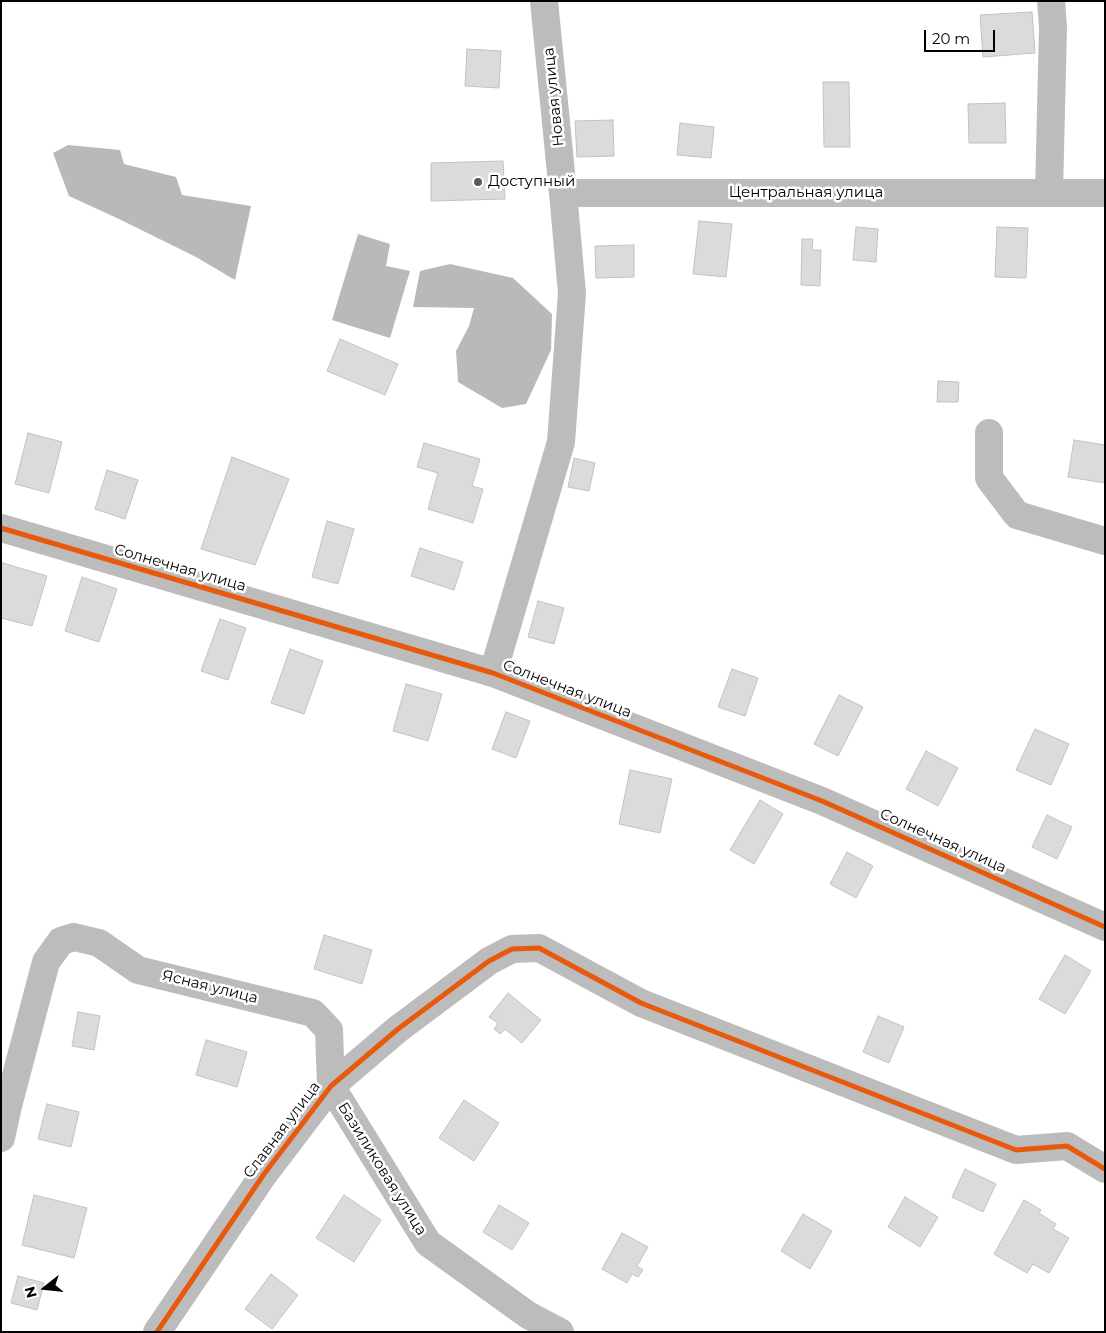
<!DOCTYPE html>
<html>
<head>
<meta charset="utf-8">
<style>
	body { margin:0 }
	#map { position:relative; width:1106px; height:1333px; overflow:hidden; background:#fff; font-family:Montserrat,sans-serif }
	canvas { display:block }
	.frame { position:absolute; inset:0; border:2px solid #000; pointer-events:none }
	.north { position:absolute; left:20px; top:1263px; width:50px; height:50px; -webkit-text-stroke:4px #fff; paint-order:stroke; rotate:254deg; font-size:14px; font-weight:700; line-height:20px; text-align:center; color:#000 }
	.north::after { content:''; display:block; margin:auto; width:18px; height:22px; background:#000; clip-path:polygon(50% 0,100% 100%,50% 72%,0 100%) }
	.scale { position:absolute; left:924px; top:30px; width:71px; height:22px; box-sizing:border-box; border:2px solid #000; border-top:0; padding-left:6px; font-size:15px; line-height:18px; white-space:nowrap; color:#000; -webkit-text-stroke:4px #fff; paint-order:stroke }
</style>
</head>
<body>
<div id="map">
<canvas width="1106" height="1333"></canvas>
<div class="frame"></div>
<div class="north">N</div>
<div class="scale">20 m</div>
</div>
<script>
const ctx = document.querySelector('canvas').getContext('2d');
ctx.lineJoin = 'round';
function fill(path, color) {
  ctx.fillStyle = color;
  ctx.fill(path, 'evenodd');
}
function toPath(rows) {
  const path = new Path2D();
  for (const r of rows) {
    path.moveTo(r[0], r[1]);
    for (let i = 2; i < r.length; i += 2) path.lineTo(r[i], r[i + 1]);
  }
  return path;
}
function strokePath(path, color, width, dash) {
  ctx.strokeStyle = color;
  ctx.lineWidth = width;
  ctx.lineCap = dash ? 'butt' : 'round';
  ctx.setLineDash(dash || []);
  ctx.stroke(path);
}
function label(font, color, halo, rows, align = 'center') {
  ctx.font = font + ' Montserrat,sans-serif';
  ctx.lineWidth = 5;
  ctx.setLineDash([]);
  ctx.textBaseline = 'middle';
  ctx.strokeStyle = halo;
  ctx.fillStyle = color;
  for (const [text, x, y, turn = 0] of rows) {
    ctx.save();
    ctx.translate(x, y);
    ctx.rotate((+turn || 0) * Math.PI / 180);
    ctx.textAlign = isNaN(turn) ? turn : align;
    if (halo) ctx.strokeText(text, 0, 0);
    ctx.fillText(text, 0, 0);
    ctx.restore();
  }
}
fill(toPath([
	[68,145,120,150,124,164,176,177,182,195,251,206,235,280,196,257,119,219,69,196,53,153],
	[358,234,390,244,386,266,410,271,390,338,332,320],
	[450,264,513,278,552,314,551,350,526,404,502,408,458,382,456,351,469,326,474,308,413,307,420,271]
]), '#b9b9b9');
const building = toPath([
	[1032,12,1035,53,983,57,980,15,1032,12],
	[467,49,501,51,499,88,465,86,467,49],
	[823,82,849,82,850,147,824,147,823,82],
	[1005,103,1006,143,969,143,968,104,1005,103],
	[613,120,614,156,577,157,575,121,613,120],
	[680,123,714,127,711,158,677,155,680,123],
	[503,161,505,199,431,201,431,163,503,161],
	[699,221,732,224,726,277,693,274,699,221],
	[856,227,878,229,876,262,853,260,856,227],
	[997,227,1028,228,1026,278,995,277,997,227],
	[802,239,813,239,812,250,821,250,820,286,801,285,802,239],
	[634,245,634,277,596,278,595,246,634,245],
	[340,339,398,364,385,395,327,371,340,339],
	[938,381,959,382,958,402,937,402,938,381],
	[28,433,62,442,49,493,15,484,28,433],
	[1074,440,1105,445,1105,483,1068,477,1074,440],
	[424,443,480,459,472,486,483,489,473,523,428,509,438,473,417,467,424,443],
	[232,457,289,479,255,565,201,549,232,457],
	[574,458,595,463,589,491,568,487,574,458],
	[107,470,138,480,125,519,95,509,107,470],
	[327,521,354,529,338,584,312,577,327,521],
	[420,548,463,562,454,590,411,576,420,548],
	[3,563,47,576,32,626,1,618,1,567,3,563],
	[82,577,117,589,99,642,65,631,82,577],
	[538,601,564,608,554,644,528,637,538,601],
	[220,619,246,628,228,680,201,671,220,619],
	[290,649,323,661,304,714,271,703,290,649],
	[732,669,758,678,745,716,718,707,732,669],
	[406,684,442,694,428,741,393,731,406,684],
	[839,695,863,707,838,756,814,744,839,695],
	[506,712,530,721,516,758,492,749,506,712],
	[1035,729,1069,744,1051,785,1016,770,1035,729],
	[926,751,958,768,938,806,906,789,926,751],
	[630,770,672,779,660,833,619,824,630,770],
	[760,800,783,814,754,864,730,850,760,800],
	[1047,815,1072,827,1057,859,1032,847,1047,815],
	[847,852,873,866,856,898,830,884,847,852],
	[324,935,372,950,362,984,314,969,324,935],
	[1065,955,1091,971,1065,1014,1039,999,1065,955],
	[508,993,541,1020,522,1043,505,1029,500,1034,494,1029,498,1023,489,1017,508,993],
	[78,1012,100,1016,94,1050,72,1046,78,1012],
	[878,1016,904,1027,889,1063,863,1052,878,1016],
	[206,1040,247,1052,237,1087,196,1075,206,1040],
	[464,1100,499,1123,474,1161,439,1138,464,1100],
	[47,1104,79,1112,71,1147,38,1139,47,1104],
	[965,1169,996,1184,983,1212,952,1197,965,1169],
	[34,1195,87,1208,74,1258,22,1245,34,1195],
	[344,1195,381,1220,354,1262,316,1238,344,1195],
	[905,1197,938,1217,920,1247,888,1227,905,1197],
	[1024,1200,1041,1210,1039,1213,1056,1224,1053,1229,1069,1238,1049,1273,1033,1264,1027,1273,994,1254,1024,1200],
	[499,1205,529,1223,512,1250,483,1232,499,1205],
	[803,1214,832,1231,810,1269,781,1251,803,1214],
	[622,1233,648,1247,637,1266,643,1270,638,1277,632,1274,627,1283,602,1269,622,1233],
	[271,1274,298,1295,272,1329,245,1309,271,1274],
	[18,1276,44,1283,37,1310,11,1303,18,1276]
]);
fill(building, '#dbdbdb');
strokePath(building, '#c2c2c2', 1);
strokePath(toPath([
	[563,193,1105,193],
	[1049,193,1053,27,1051,1],
	[989,433,989,478,1017,515,1105,541],
	[1,528,493,673,822,801,1105,927],
	[493,673,561,442,572,293,563,193,544,1],
	[1,1138,8,1106,46,962,61,941,74,937,99,943,138,970,313,1013,329,1030,331,1086,428,1243,528,1315,560,1332],
	[157,1332,264,1174,331,1086,398,1029,489,961,512,949,539,948,641,1003,1016,1150,1067,1146,1105,1169]
]), '#bcbcbc', 28);
strokePath(toPath([
	[1,528,493,673,822,801,1105,927],
	[157,1332,264,1174,331,1086,398,1029,489,961,512,949,539,948,641,1003,1016,1150,1067,1146,1105,1169]
]), '#e8590c', 5);
for (const [x, y, r, color] of [
	[478,182,5,"#595959"]
]) {
  const dot = new Path2D();
  dot.arc(x, y, r, 0, 2 * Math.PI);
  ctx.fillStyle = color;
  ctx.fill(dot);
  strokePath(dot, '#fff', 2);
}
label('15px', '#000', '#fff', [
	["Новая улица",554,97,-96],
	["Центральная улица",806,193],
	["Солнечная улица",180,568,16],
	["Солнечная улица",567,689,21],
	["Солнечная улица",943,841,24],
	["Ясная улица",210,987,14],
	["Славная улица",282,1130,-53],
	["Базиликовая улица",382,1169,58]
]);
label('15px', '#000', '#fff', [
	["Доступный",488,182]
], 'left');
</script>
</body>
</html>
